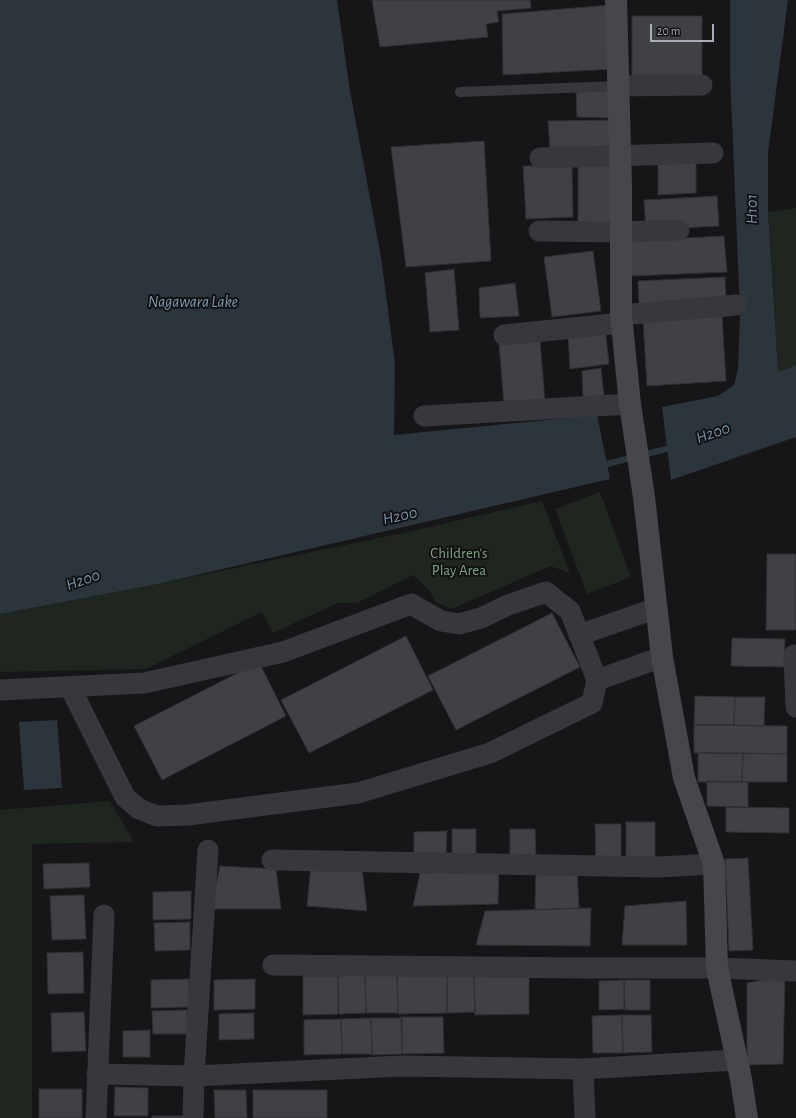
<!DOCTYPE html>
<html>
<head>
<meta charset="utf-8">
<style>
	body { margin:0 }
	#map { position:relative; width:796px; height:1118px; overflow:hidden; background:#161618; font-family:"Alegreya Sans",sans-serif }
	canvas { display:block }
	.scale { position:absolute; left:650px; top:24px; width:64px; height:18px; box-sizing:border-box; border:2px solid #a8adb8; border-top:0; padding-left:5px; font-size:12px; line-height:14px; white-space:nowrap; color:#a8adb8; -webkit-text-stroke:3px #111113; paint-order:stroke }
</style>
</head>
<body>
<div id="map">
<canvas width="796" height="1118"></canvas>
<div class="scale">20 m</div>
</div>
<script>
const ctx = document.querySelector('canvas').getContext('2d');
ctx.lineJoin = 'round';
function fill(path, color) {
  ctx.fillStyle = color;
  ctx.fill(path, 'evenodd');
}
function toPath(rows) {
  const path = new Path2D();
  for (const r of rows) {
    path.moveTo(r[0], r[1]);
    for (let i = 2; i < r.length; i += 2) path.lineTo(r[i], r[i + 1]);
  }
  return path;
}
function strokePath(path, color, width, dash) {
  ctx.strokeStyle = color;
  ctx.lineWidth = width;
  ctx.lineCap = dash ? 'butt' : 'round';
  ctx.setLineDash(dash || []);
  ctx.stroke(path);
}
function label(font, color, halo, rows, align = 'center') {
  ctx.font = font + ' "Alegreya Sans",sans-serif';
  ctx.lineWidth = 4;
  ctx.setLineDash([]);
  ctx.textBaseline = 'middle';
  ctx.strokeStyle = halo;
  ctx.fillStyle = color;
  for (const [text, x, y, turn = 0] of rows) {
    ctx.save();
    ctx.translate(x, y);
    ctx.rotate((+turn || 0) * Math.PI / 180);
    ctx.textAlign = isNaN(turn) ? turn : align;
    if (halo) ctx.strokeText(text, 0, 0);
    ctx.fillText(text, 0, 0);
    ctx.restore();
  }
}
fill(toPath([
	[796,208,796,365,778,372,768,212],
	[600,492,631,577,587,594,555,509],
	[542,501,570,573,550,566,452,609,436,602,428,589,413,575,357,603,338,603,273,633,262,612,146,669,0,672,0,614,158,584,403,533],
	[110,801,134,842,32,844,32,1118,0,1118,0,810]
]), '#1e261f');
fill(toPath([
	[0,0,337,0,350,91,381,257,395,364,394,435,597,415,610,479,158,584,0,614],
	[730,0,788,0,768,153,768,212,778,372,796,365,796,437,671,480,662,407,718,396,734,385,738,369,740,312,730,72],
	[57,720,62,788,24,790,19,722]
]), '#2c353c');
strokePath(toPath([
	[599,466,674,447]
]), '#2c353c', 6);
const building = toPath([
	[372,0,530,0,531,8,497,11,499,22,486,24,488,37,380,47,372,0],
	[611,5,613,69,503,75,502,14,611,5],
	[632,16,702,16,702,79,632,79,632,16],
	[611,91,614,118,577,117,576,92,611,91],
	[615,120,615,148,550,150,548,121,615,120],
	[484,141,491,261,406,267,391,147,484,141],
	[658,160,696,160,696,193,658,195,658,160],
	[578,163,615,164,616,226,578,225,578,163],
	[523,166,572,166,573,217,526,219,523,166],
	[717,196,719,226,646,230,644,200,717,196],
	[724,236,727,272,632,276,630,241,724,236],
	[593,251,601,311,552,317,544,257,593,251],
	[454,269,459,330,430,332,425,273,454,269],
	[725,277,726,302,639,305,638,281,725,277],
	[515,283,519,316,480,318,479,288,515,283],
	[722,316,726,381,647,386,643,320,722,316],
	[605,328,609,364,570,369,568,333,605,328],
	[540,340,545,401,504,404,499,344,540,340],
	[601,368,604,396,583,397,582,371,601,368],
	[767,554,796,554,796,630,766,630,767,554],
	[552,613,580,667,456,730,428,676,552,613],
	[406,636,433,690,309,753,281,700,406,636],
	[732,638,785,639,784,667,731,666,732,638],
	[259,662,286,716,162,780,134,726,259,662],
	[695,696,735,697,734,725,694,725,695,696],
	[735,697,765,697,764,726,734,725,735,697],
	[694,725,787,726,787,754,694,753,694,725],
	[698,753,743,753,742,782,698,782,698,753],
	[743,753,787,754,787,782,742,782,743,753],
	[707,781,748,782,748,807,707,806,707,781],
	[726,807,789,808,789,833,726,832,726,807],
	[626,822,655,822,655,860,626,860,626,822],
	[595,824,621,824,621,861,596,861,595,824],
	[452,829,476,829,476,858,452,858,452,829],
	[510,829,535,829,536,859,510,859,510,829],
	[447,831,446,858,414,857,414,832,447,831],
	[748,858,753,950,729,951,725,859,748,858],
	[89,863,90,887,44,889,43,864,89,863],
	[311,865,362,868,367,911,307,906,311,865],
	[220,866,276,869,281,909,211,909,220,866],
	[577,866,579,908,535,910,536,869,577,866],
	[499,871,498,904,413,906,420,873,499,871],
	[191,891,191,919,153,920,153,892,191,891],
	[84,895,86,939,52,940,50,896,84,895],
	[686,901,687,945,622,945,625,906,686,901],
	[591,908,590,946,476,945,485,911,591,908],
	[190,922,190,950,155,951,154,923,190,922],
	[83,952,84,993,48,994,47,953,83,952],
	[397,973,447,973,447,1013,398,1014,397,973],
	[397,973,398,1013,366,1013,365,974,397,973],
	[474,974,529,974,529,1014,475,1015,474,974],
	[474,974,475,1012,447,1013,447,975,474,974],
	[365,975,366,1013,339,1014,338,976,365,975],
	[303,976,338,976,338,1014,303,1015,303,976],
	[785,976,783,1064,747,1065,747,983,785,976],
	[189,979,190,1007,151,1008,151,980,189,979],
	[255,979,255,1009,214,1010,214,980,255,979],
	[624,980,625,1009,599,1010,599,981,624,980],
	[624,980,650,980,650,1010,624,1010,624,980],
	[187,1010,188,1034,153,1034,152,1011,187,1010],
	[84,1012,86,1051,52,1052,51,1013,84,1012],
	[254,1013,254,1039,219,1040,219,1014,254,1013],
	[622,1015,623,1053,593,1053,592,1016,622,1015],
	[622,1015,651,1015,652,1052,623,1053,622,1015],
	[401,1017,443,1017,444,1053,402,1054,401,1017],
	[371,1018,372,1054,342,1054,341,1019,371,1018],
	[371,1018,402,1018,402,1054,372,1055,371,1018],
	[341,1019,342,1054,304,1055,304,1020,341,1019],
	[150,1030,150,1057,123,1057,123,1031,150,1030],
	[115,1087,148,1088,148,1116,114,1116,115,1087],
	[39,1089,82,1089,82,1118,39,1118,39,1089],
	[214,1090,246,1090,247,1118,215,1118,214,1090],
	[253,1090,327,1090,327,1118,253,1118,253,1090],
	[152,1116,184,1116,183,1118,152,1118,152,1116]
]);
fill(building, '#404145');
strokePath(building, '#303034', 1);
strokePath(toPath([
	[460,92,618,86]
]), '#37383d', 10);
strokePath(toPath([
	[618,86,702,85],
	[540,158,713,153],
	[539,231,621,232,679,230],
	[621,315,736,305],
	[504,335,622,323],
	[424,416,630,404],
	[579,635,657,608],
	[794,655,796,707],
	[597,680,662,657],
	[0,690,144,683,283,652,411,604,441,621,459,624,481,618,508,605,546,592,570,611,597,680,592,703,490,753,358,793,188,815,157,816,139,809,125,797,70,687],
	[272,860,659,867,714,864],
	[273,965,583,968,717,968,796,971],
	[583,1069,585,1118],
	[97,1074,194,1076,402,1066,583,1069,736,1060],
	[96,1118,104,915],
	[193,1118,194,1076,208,850]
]), '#37383d', 21);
strokePath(toPath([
	[616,0,621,186,621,315,630,404,644,497,662,657,684,778,714,864,717,968,741,1079,747,1118]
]), '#45474d', 22);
label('15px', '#7fa381', '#111113', [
	["Children's",459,553],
	["Play Area",459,570]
]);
label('italic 16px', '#7f9bb3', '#111113', [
	["H101",752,209,-91],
	["Nagawara Lake",193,302],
	["H200",713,433,-19],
	["H200",400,516,-12],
	["H200",83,580,-19]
]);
</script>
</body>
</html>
